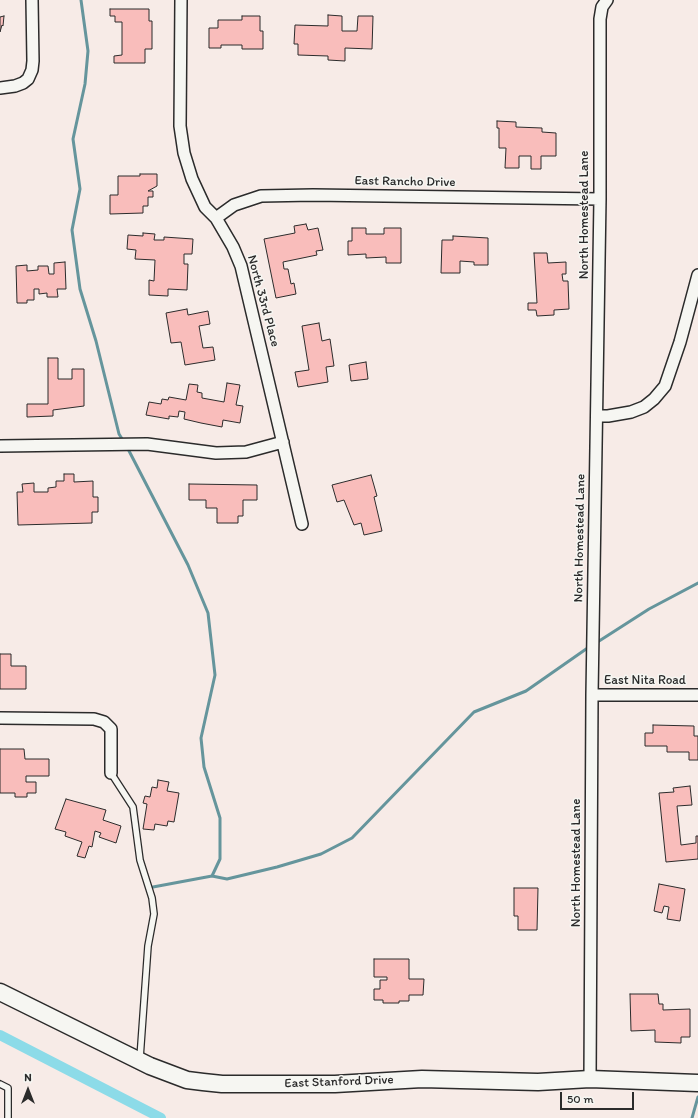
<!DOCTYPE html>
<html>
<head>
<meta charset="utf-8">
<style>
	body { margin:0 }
	#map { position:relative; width:698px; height:1118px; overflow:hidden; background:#f7ebe7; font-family:Itim,sans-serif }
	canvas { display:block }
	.north { position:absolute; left:8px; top:1070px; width:40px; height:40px; -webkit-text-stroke:3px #f6f6f2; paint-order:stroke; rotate:0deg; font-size:11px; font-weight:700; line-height:16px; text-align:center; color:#2b2b2b }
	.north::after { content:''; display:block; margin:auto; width:14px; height:18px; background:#2b2b2b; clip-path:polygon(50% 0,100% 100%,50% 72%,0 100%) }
	.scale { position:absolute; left:560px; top:1092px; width:74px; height:18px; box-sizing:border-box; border:2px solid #2b2b2b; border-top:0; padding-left:5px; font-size:12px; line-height:14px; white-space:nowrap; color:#2b2b2b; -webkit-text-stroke:3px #f6f6f2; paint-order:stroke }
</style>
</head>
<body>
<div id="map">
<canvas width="698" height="1118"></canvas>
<div class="north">N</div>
<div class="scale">50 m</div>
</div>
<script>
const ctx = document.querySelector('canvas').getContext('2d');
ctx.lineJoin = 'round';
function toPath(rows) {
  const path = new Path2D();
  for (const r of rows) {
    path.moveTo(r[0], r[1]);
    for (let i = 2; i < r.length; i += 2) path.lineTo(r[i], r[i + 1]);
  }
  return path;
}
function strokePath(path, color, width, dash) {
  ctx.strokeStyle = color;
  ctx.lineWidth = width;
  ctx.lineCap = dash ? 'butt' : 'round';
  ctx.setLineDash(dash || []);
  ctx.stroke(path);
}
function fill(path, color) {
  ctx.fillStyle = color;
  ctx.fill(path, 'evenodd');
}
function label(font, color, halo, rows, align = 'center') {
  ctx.font = font + ' Itim,sans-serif';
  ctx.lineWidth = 3;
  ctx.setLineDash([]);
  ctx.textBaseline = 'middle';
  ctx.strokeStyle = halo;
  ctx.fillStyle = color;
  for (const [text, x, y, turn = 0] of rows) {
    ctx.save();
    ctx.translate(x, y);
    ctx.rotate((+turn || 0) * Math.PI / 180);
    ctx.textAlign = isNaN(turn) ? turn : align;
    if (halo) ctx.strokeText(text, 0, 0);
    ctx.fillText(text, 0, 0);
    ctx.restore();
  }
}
strokePath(toPath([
	[81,0,88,51,85,84,73,139,80,189,72,230,80,289,96,341,119,434,124,442],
	[127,447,188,565,208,613,215,675,201,738,204,767,220,818,220,859,212,876],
	[596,643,649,609,698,583],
	[153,887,212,876,227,879,277,867,321,854,352,838,474,712,526,691,589,647],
	[692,1118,698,1097]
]), '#65959c', 3);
strokePath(toPath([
	[0,1035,161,1118]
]), '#8cdbe8', 10);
const building = toPath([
	[110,9,149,9,149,21,152,21,152,49,145,49,145,63,114,63,114,56,122,55,122,22,115,22,115,16,110,16,110,9],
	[328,15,342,16,342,31,357,31,358,16,373,16,372,49,345,48,345,61,328,60,328,56,298,55,298,44,294,44,295,25,328,26,328,15],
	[4,16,3,26,2,25,0,32,0,17,4,16],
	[242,16,260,16,260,31,263,31,263,49,242,49,242,45,221,45,221,48,209,48,209,28,218,28,218,20,242,20,242,16],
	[497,121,516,122,516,127,542,128,542,132,556,133,556,156,541,156,541,169,531,169,531,156,519,156,519,168,505,168,506,148,499,148,499,128,497,128,497,121],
	[140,174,157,174,157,186,148,191,153,191,153,197,148,197,148,206,143,206,143,213,110,214,110,195,118,195,118,176,140,176,140,174],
	[306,224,308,230,318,228,323,250,316,251,317,255,283,262,284,269,288,269,291,284,294,283,296,294,276,298,264,239,295,233,294,226,306,224],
	[352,228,366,228,366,234,384,234,384,228,401,228,401,263,386,263,386,257,366,258,366,254,348,255,348,241,352,241,352,228],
	[143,233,155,234,154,240,164,240,164,237,193,239,192,254,184,254,184,264,188,264,187,290,168,289,168,296,149,295,149,280,154,281,155,260,135,259,136,250,127,249,128,235,143,236,143,233],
	[453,236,488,238,488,265,474,265,474,262,460,261,460,273,441,273,442,240,453,240,453,236],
	[534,253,547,253,548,263,566,262,566,274,562,274,563,281,568,281,569,309,554,310,554,315,537,316,536,310,528,310,528,303,537,303,534,253],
	[65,262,66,289,57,289,58,297,47,297,47,293,39,294,39,289,34,289,34,300,27,300,27,303,17,303,16,266,27,265,27,271,38,270,38,266,48,266,49,274,54,274,54,263,65,262],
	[187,309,188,315,208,311,210,324,199,326,203,348,213,347,215,360,185,365,181,342,171,343,166,313,187,309],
	[319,323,322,341,330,339,334,366,326,367,328,382,298,387,295,372,309,370,302,326,319,323],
	[48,358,58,358,58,379,72,379,72,369,84,369,84,406,53,410,53,416,27,417,27,404,48,404,48,358],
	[366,362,368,379,351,381,349,365,366,362],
	[227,383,240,385,236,405,243,406,240,423,223,420,222,427,201,423,184,419,185,412,179,411,178,417,169,416,169,419,146,415,149,402,161,404,162,399,168,400,169,397,186,400,189,384,198,385,197,392,202,393,202,398,224,402,227,383],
	[64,474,74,474,74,482,93,481,93,497,98,497,98,512,92,512,92,523,18,525,17,492,23,492,22,484,34,483,34,492,48,492,48,488,56,487,56,481,64,481,64,474],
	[371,475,377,496,374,497,382,531,364,535,361,523,354,525,344,500,337,502,332,485,371,475],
	[189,484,257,485,257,500,243,500,243,516,238,516,238,523,217,523,217,508,206,508,206,500,189,500,189,484],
	[0,654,11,654,11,666,26,666,26,689,0,689,0,654],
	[653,725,694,726,694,736,698,736,698,760,689,760,689,752,667,752,667,746,645,746,645,733,653,733,653,725],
	[0,749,24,749,25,759,49,759,49,776,26,776,26,782,36,782,36,793,27,793,27,797,15,797,15,793,0,793,0,749],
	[158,780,169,782,167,791,179,793,174,822,168,821,167,826,155,824,154,830,143,829,147,804,143,803,145,796,150,797,152,787,157,788,158,780],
	[690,786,692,805,677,806,681,845,696,843,696,836,698,836,698,859,666,862,659,793,674,792,673,788,690,786],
	[66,799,106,810,103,820,121,826,116,843,99,837,101,833,95,831,92,847,89,846,85,858,77,856,82,842,65,836,66,832,55,829,66,799],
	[659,884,685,889,680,921,667,919,669,907,664,906,662,913,654,911,659,884],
	[514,888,538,888,537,930,518,930,518,916,514,916,514,888],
	[374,959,409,959,409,979,424,979,423,995,409,995,409,1001,399,1001,399,1003,383,1003,383,1000,374,1000,374,989,380,989,380,980,387,980,387,977,374,977,374,959],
	[630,994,658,994,659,1004,663,1004,663,1010,690,1009,690,1037,681,1037,681,1043,655,1042,655,1030,631,1031,630,994]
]);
fill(building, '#f9bdbb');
strokePath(building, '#2b2b2b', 1);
const lane = toPath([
	[111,773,133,807,140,860,152,898,154,914,148,946,140,1058],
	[0,1084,8,1088,8,1118]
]);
const street = toPath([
	[181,0,180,126,184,153,192,179,205,207,216,218,233,247,241,266,302,524],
	[0,88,15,86,23,83,28,79,32,70,33,61,32,0],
	[216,218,234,205,261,196,313,195,600,199],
	[597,416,608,416,631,412,644,407,654,399,665,386,680,342,698,275],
	[0,446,147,444,216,453,246,452,283,442],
	[592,695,698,695],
	[0,718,94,719,104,722,111,729,111,773],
	[590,1079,592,695,600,199,600,19,602,7,607,0]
]);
const secondary = toPath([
	[0,992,150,1066,187,1080,203,1082,222,1084,335,1084,422,1079,538,1082,590,1079,698,1083]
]);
strokePath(lane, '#2b2b2b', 8);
strokePath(street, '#2b2b2b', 14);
strokePath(secondary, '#2b2b2b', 19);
strokePath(lane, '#f6f6f2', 5.5);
strokePath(street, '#f6f6f2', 11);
strokePath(secondary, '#f6f6f2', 16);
label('13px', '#2b2b2b', '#f6f6f2', [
	["East Rancho Drive",405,182,1],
	["North Homestead Lane",585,215,-90],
	["North 33rd Place",263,301,75],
	["North Homestead Lane",580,538,-89],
	["East Nita Road",645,681],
	["North Homestead Lane",577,863,-90],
	["East Stanford Drive",339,1082,-2]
]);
</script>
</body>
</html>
